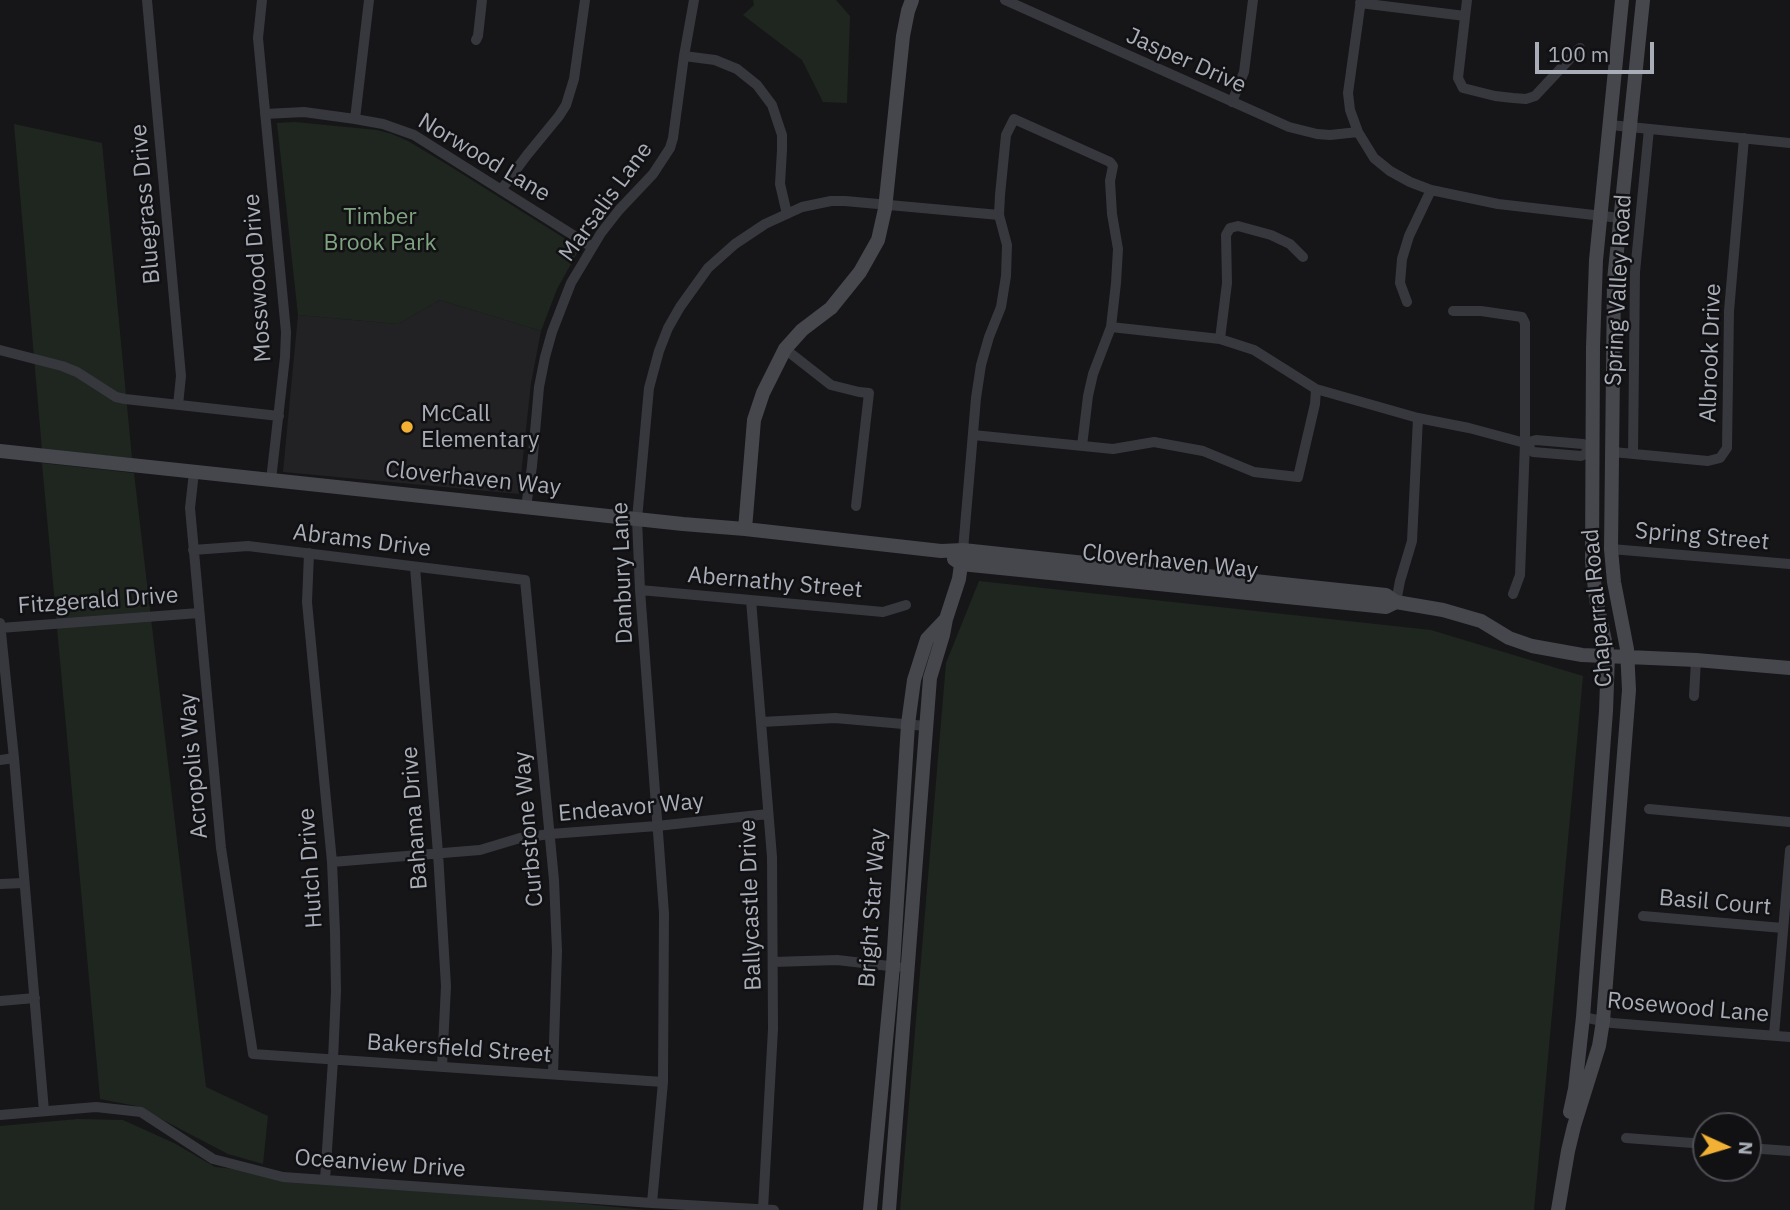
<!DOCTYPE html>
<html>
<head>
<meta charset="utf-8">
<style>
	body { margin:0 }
	#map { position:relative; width:1790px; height:1210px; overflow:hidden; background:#161618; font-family:"IBM Plex Sans",sans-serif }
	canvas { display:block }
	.north { position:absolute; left:1692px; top:1112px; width:70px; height:70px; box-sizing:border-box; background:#111113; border:2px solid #4d4f55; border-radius:50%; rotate:94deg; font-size:19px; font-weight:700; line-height:28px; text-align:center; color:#a8adb8 }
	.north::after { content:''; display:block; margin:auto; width:24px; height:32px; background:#f2b134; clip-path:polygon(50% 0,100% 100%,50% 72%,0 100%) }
	.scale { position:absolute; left:1535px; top:42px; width:119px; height:32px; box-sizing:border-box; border:4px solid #a8adb8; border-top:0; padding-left:9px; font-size:21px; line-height:24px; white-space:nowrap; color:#a8adb8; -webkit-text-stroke:5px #111113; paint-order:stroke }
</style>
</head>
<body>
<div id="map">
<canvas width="1790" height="1210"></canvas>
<div class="north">N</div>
<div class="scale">100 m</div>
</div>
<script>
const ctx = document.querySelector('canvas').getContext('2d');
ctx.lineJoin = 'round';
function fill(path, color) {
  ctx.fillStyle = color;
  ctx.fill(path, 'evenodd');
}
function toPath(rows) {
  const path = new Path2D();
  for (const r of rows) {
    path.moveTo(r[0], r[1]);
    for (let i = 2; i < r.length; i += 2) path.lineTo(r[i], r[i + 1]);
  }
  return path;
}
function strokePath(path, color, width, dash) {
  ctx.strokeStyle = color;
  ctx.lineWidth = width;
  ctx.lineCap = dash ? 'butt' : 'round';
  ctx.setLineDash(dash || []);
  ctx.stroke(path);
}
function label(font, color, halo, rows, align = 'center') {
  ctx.font = font + ' "IBM Plex Sans",sans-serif';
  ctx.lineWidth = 5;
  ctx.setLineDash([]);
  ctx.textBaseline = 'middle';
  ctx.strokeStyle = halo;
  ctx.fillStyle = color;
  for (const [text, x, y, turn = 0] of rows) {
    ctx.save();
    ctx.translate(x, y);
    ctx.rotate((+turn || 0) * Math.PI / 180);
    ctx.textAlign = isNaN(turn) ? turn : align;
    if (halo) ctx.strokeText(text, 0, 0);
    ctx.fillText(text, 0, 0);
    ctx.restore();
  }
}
fill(toPath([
	[440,300,541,331,531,383,519,494,283,472,298,315,398,324]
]), '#222225');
fill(toPath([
	[753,0,836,0,850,16,847,103,823,102,802,60,743,15,754,5],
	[295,122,377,130,392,134,408,141,448,165,580,248,557,289,541,331,440,300,398,324,298,315,277,123],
	[14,124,102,143,132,458,42,450],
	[42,463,134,473,206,1087,268,1116,263,1164,228,1154,136,1106,100,1099],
	[979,581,1431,630,1583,676,1534,1210,900,1210,946,663],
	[78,1119,123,1120,174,1143,215,1167,645,1210,0,1210,0,1126]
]), '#1e261f');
strokePath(toPath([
	[147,0,181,376,178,405],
	[262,0,258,38,286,332,285,357,271,480],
	[1005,0,1289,127,1317,134,1330,135,1358,132],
	[1361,0,1348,93,1350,110,1358,132,1374,158,1390,171,1410,182,1431,190,1498,204,1620,218],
	[1467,0,1458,78,1463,88,1495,96,1513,98,1526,99,1535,96,1580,48],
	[1360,3,1465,16],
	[476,40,478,36,482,0],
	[684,56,715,60,737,69,757,85,772,105,782,135,782,150,780,184,787,214],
	[1232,102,1244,72,1253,0],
	[265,114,304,112,355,119,383,124,414,135,592,247],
	[355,119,369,0],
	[1610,125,1790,143],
	[501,190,527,155,559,116,566,105,574,79,585,0],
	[1407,302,1400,283,1402,259,1409,236,1431,190],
	[1453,311,1481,311,1522,317,1525,323,1525,443,1520,575,1513,594],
	[1111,327,1220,339,1254,350,1316,389,1418,418,1469,428,1525,443,1536,440,1583,444,1592,451,1581,456,1533,452,1525,443],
	[1220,339,1227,283,1226,235,1230,228,1238,226,1271,235,1290,244,1303,257],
	[785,349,831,385,859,392,869,393,856,506],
	[0,350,62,366,77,372,116,397,125,399,279,416],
	[973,435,1113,449,1154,442,1203,451,1254,472,1298,477,1315,404,1316,389],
	[1613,452,1708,461,1720,458,1727,448,1729,311,1744,138],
	[1633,454,1635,272,1649,129],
	[194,472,190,508,221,848,253,1054,663,1082],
	[526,507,532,466,539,387,545,357,552,332,571,283,601,233,619,210,653,174,670,148,673,138,684,56,694,0],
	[1611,549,1790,564],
	[193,550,248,546,525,580,554,880,557,951,553,1074],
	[963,550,976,398,981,365,989,337,1001,307,1006,276,1007,245,999,215,1000,195,1006,135,1014,119,1110,162,1113,166,1110,181,1112,214,1118,249,1116,283,1111,327,1093,374,1088,396,1082,446],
	[309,553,307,602,332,862,335,932,336,991,333,1060,325,1180],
	[415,567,438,853,446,986,442,1067],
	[640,590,883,612,906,605],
	[751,600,772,857,773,1029,763,1209],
	[1396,602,1400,581,1412,541,1418,418],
	[0,623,14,758,44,1111],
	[0,628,199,613],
	[1694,696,1696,660],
	[762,722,835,718,926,726],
	[0,760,14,758],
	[1649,809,1790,822],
	[332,862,480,850,520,838,550,834,657,826,768,814],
	[0,884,24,883],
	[1643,916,1783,928],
	[773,962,837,960,898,967],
	[0,1001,35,998],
	[1583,1017,1612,1023,1790,1037],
	[1774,1035,1790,850],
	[0,1115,96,1107,141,1112,213,1159,283,1177,652,1203,774,1210],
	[1626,1138,1706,1144],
	[1748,1148,1790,1151],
	[652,1203,663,1082,664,913,640,590,637,519,649,388,659,351,668,328,680,307,708,268,735,244,765,224,802,207,831,201,845,201,999,215]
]), '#37383d', 10);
strokePath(toPath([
	[0,451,683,524,745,529,941,551,963,550,1386,595,1396,602,1443,610,1481,621,1509,638,1532,646,1582,655,1696,660,1790,668],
	[745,529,754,420,763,393,785,349,802,330,831,308,860,272,878,240,885,209,903,36,908,11,912,0],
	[954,559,961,564,1386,607,1396,602],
	[1570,1112,1575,1089,1583,1017,1606,711,1608,655,1596,599,1592,562,1593,347,1596,260,1622,0],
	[870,1210,893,966,908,724,914,680,927,639,945,620],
	[889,1210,930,678,943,635,946,619,959,579,963,550],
	[1558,1210,1568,1151,1574,1126,1599,1046,1603,1021,1629,690,1627,649,1614,582,1611,549,1614,280,1643,0]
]), '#45474d', 14);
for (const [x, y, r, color] of [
	[407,427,7,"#f2b134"]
]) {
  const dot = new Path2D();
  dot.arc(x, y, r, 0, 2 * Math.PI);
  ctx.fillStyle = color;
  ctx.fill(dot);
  strokePath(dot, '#111113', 2.5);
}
label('23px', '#a8adb8', '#111113', [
	["Jasper Drive",1186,61,24],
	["Norwood Lane",484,158,31],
	["Marsalis Lane",606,202,-54],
	["Bluegrass Drive",146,204,-95],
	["Mosswood Drive",258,278,-94],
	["Spring Valley Road",1619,290,-87],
	["Albrook Drive",1711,353,-88],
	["Cloverhaven Way",473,479,6],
	["Spring Street",1702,537,5],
	["Abrams Drive",362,541,7],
	["Cloverhaven Way",1170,562,6],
	["Danbury Lane",623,573,-92],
	["Abernathy Street",775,583,5],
	["Fitzgerald Drive",98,601,-4],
	["Chaparral Road",1598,608,-95],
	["Acropolis Way",194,766,-95],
	["Endeavor Way",631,808,-5],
	["Bahama Drive",415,818,-94],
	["Curbstone Way",529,829,-95],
	["Hutch Drive",311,868,-94],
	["Basil Court",1715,903,5],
	["Ballycastle Drive",751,905,-92],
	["Bright Star Way",873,908,-86],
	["Rosewood Lane",1688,1008,5],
	["Bakersfield Street",459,1049,4],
	["Oceanview Drive",380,1164,4]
]);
label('23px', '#7fa381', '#111113', [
	["Timber",380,217],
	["Brook Park",380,243]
]);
label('23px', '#a8adb8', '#111113', [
	["McCall",421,414],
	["Elementary",421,440]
], 'left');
</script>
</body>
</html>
